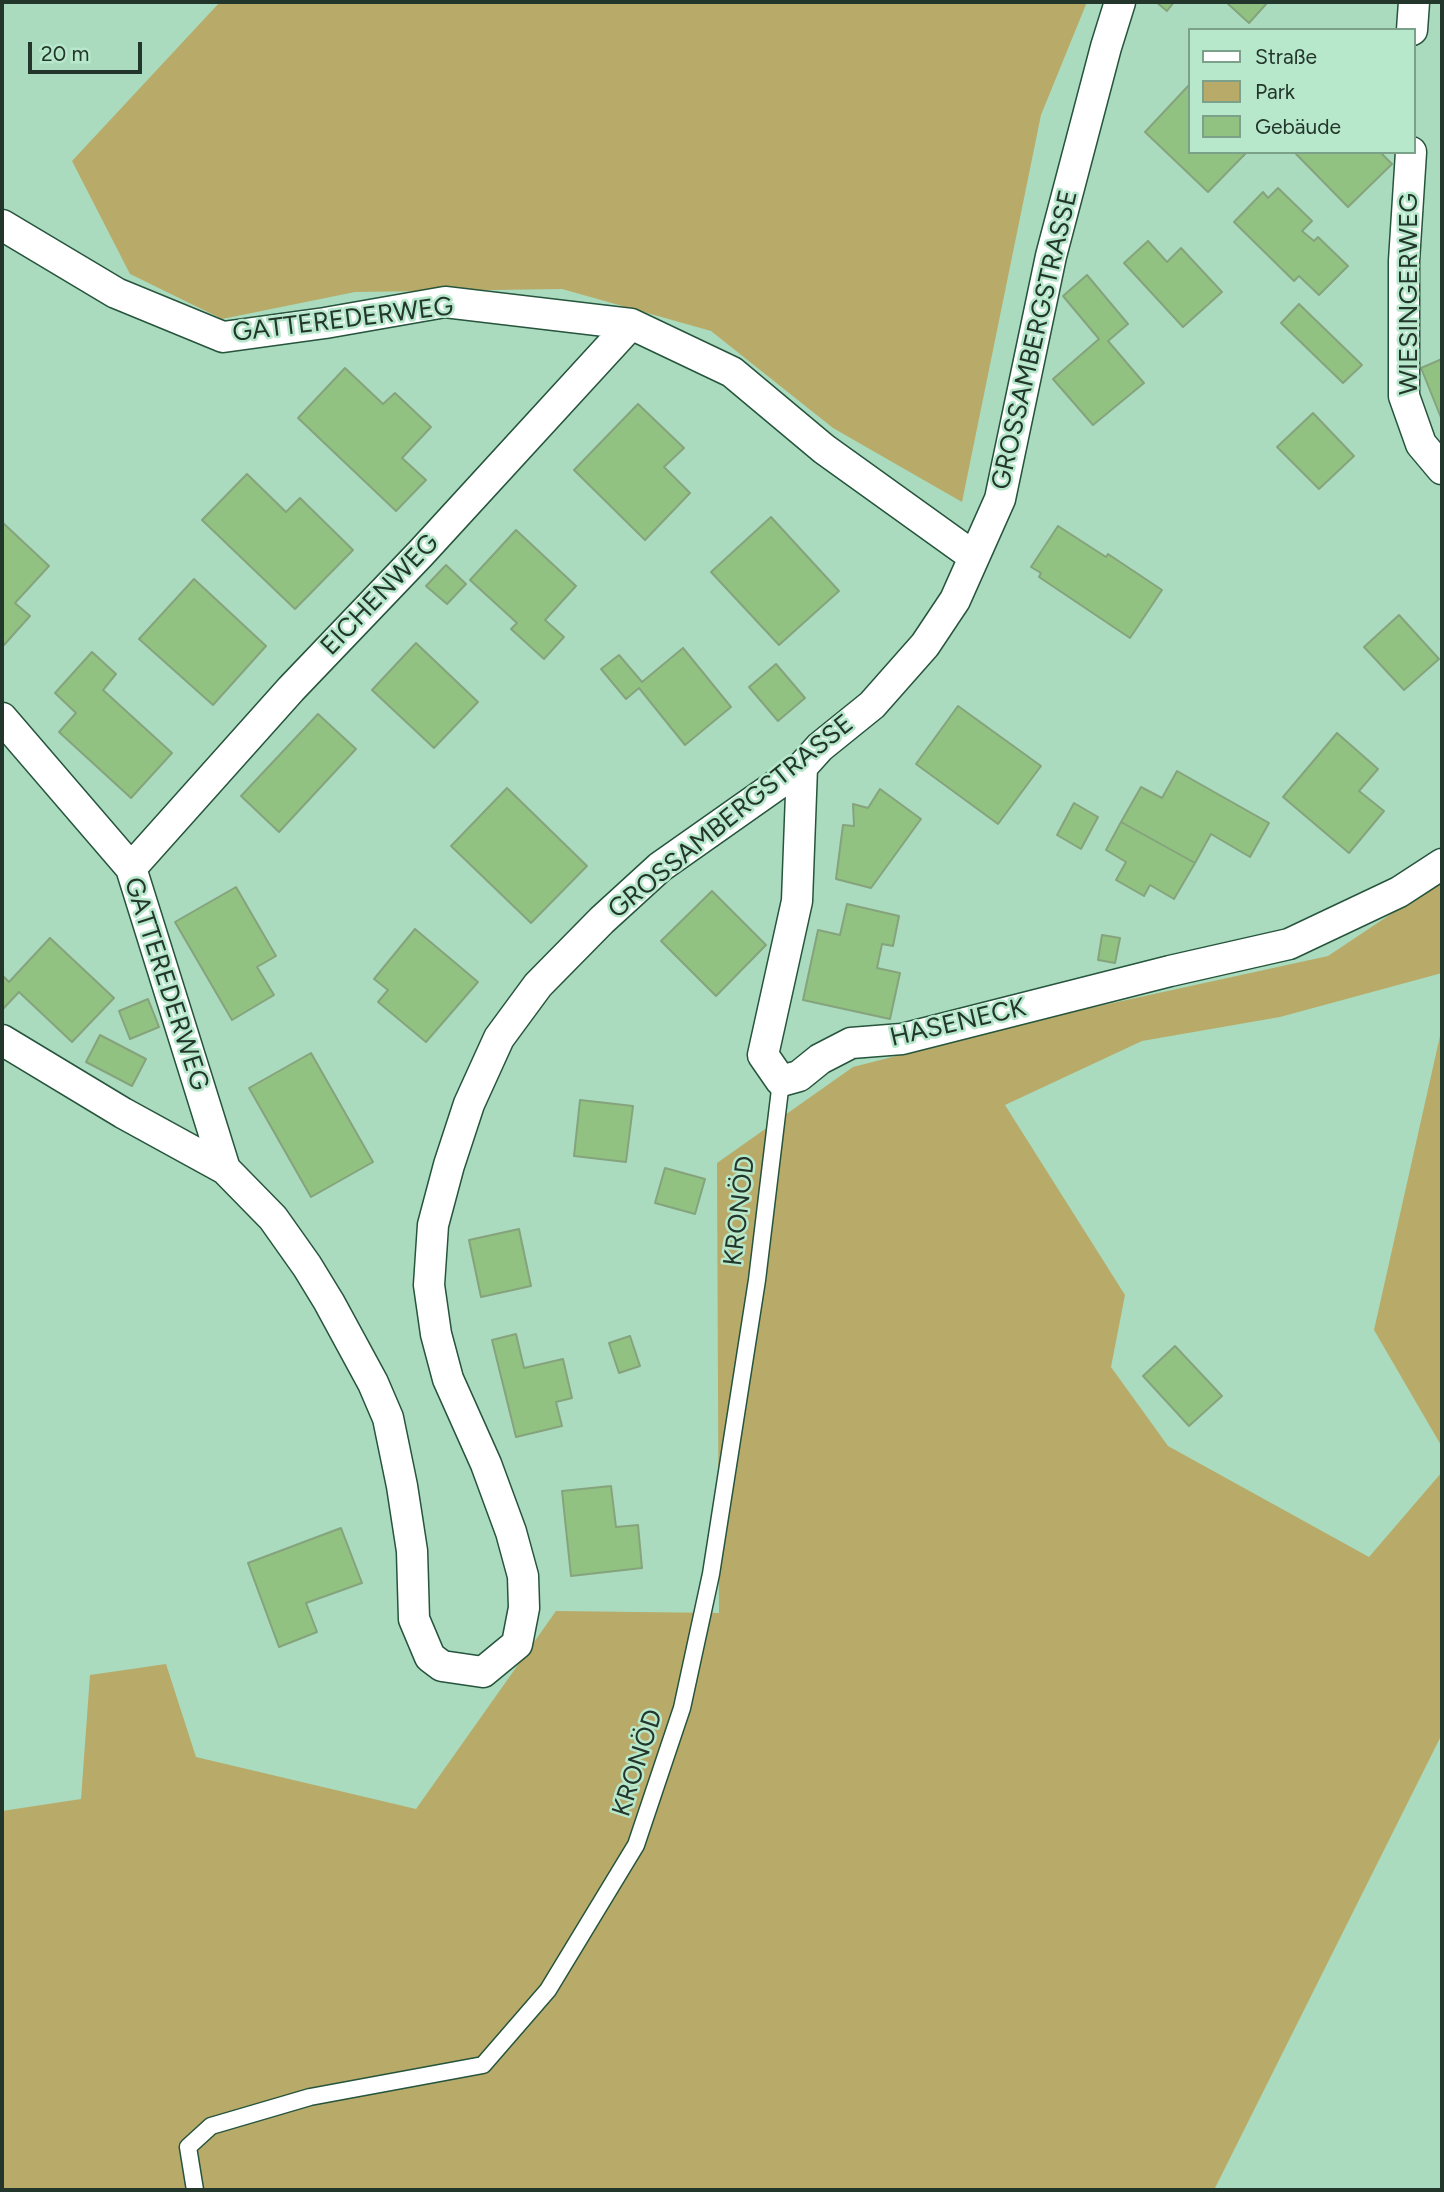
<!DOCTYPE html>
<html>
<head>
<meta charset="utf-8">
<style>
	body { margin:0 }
	#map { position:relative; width:1444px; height:2192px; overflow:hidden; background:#aadbbe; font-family:Figtree,sans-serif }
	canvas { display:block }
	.frame { position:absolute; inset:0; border:4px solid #23362b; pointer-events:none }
	.legend { position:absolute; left:1188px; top:28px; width:228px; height:126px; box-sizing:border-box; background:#b7e8cb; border:2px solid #7ca18b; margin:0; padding:9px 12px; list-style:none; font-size:21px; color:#23362b }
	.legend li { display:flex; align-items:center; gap:14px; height:35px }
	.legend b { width:35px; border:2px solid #7ca18b }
	.scale { position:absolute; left:28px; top:42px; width:114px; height:32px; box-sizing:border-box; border:4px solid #23362b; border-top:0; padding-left:9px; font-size:21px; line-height:24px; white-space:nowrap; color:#23362b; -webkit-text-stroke:5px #b7e8cb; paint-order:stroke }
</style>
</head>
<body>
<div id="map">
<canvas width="1444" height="2192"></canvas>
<div class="frame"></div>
<ul class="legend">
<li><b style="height:9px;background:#fff"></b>Straße</li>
<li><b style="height:19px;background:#b8ab6a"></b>Park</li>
<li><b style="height:19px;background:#91c282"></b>Gebäude</li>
</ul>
<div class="scale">20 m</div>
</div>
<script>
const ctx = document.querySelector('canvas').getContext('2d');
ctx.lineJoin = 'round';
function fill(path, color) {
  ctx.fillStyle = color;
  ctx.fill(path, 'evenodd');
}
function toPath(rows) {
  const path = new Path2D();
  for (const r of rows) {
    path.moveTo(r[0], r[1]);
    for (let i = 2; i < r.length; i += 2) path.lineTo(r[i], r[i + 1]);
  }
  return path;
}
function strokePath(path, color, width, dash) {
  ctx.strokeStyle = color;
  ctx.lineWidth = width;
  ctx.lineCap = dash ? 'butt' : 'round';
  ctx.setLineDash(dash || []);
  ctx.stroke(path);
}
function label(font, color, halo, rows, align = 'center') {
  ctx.font = font + ' Figtree,sans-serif';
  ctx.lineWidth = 5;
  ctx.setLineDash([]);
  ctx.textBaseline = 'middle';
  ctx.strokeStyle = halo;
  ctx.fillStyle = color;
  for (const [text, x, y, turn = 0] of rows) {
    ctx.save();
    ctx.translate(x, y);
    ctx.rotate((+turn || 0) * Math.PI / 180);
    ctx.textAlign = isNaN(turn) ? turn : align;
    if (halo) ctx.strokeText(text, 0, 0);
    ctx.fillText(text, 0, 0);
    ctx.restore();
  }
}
fill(toPath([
	[220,2,1087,2,1041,115,962,502,833,428,711,331,562,289,355,292,222,319,130,274,72,161],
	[1442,880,1442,973,1280,1017,1142,1041,1005,1105,1125,1295,1111,1367,1168,1446,1369,1557,1442,1472,1442,1734,1214,2190,2,2190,2,1811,81,1799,90,1675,166,1664,196,1757,416,1809,556,1611,719,1613,717,1163,853,1067,1044,1018,1328,956],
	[1442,1027,1442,1447,1374,1330]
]), '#b8ab6a');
const building = toPath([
	[1156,2,1174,2,1167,11,1156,2],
	[1226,2,1268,2,1249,23,1226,2],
	[1190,84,1190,152,1247,152,1208,192,1145,132,1190,84],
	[1298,152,1380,152,1392,164,1348,207,1296,154,1298,152],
	[1278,188,1312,221,1302,231,1314,241,1318,237,1348,266,1319,295,1299,276,1294,281,1234,222,1263,192,1268,198,1278,188],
	[1148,241,1167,262,1181,248,1222,292,1183,327,1124,263,1148,241],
	[1087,275,1128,324,1108,341,1144,383,1093,425,1053,379,1099,339,1063,296,1087,275],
	[1299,304,1362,365,1343,383,1281,323,1299,304],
	[1442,359,1442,420,1421,368,1442,359],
	[345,368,383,404,395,393,431,427,402,458,426,480,396,511,298,418,345,368],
	[638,404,684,448,664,467,690,493,645,540,574,470,638,404],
	[1313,413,1354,456,1319,489,1277,447,1313,413],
	[247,474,286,512,300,498,353,550,295,609,202,520,247,474],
	[771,517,839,591,779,645,711,572,771,517],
	[2,522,49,566,15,603,30,616,4,645,2,643,2,522],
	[1058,526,1106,557,1108,554,1162,590,1130,638,1039,577,1041,573,1031,567,1058,526],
	[516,530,576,586,545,620,564,637,544,659,511,629,517,623,470,580,516,530],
	[446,565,466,584,447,604,426,586,446,565],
	[194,579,266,646,213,705,139,639,194,579],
	[1399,615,1439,659,1404,690,1364,647,1399,615],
	[416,643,478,702,434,748,372,690,416,643],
	[683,648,731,707,685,745,639,688,626,699,601,669,619,655,642,682,683,648],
	[92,652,116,674,103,690,172,753,131,798,59,732,76,713,55,693,92,652],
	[776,664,805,698,778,721,749,687,776,664],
	[958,706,1041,766,998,824,916,764,958,706],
	[318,714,356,749,279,832,241,796,318,714],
	[1337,733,1378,769,1359,791,1384,811,1349,853,1283,797,1337,733],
	[1177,771,1269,823,1250,857,1211,834,1195,863,1121,822,1141,787,1162,798,1177,771],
	[507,788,587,866,531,923,451,846,507,788],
	[880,789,921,819,871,888,836,879,843,825,854,826,853,804,868,808,880,789],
	[1074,803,1098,817,1081,849,1057,835,1074,803],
	[1121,822,1195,863,1174,899,1150,885,1144,896,1116,880,1126,862,1106,850,1121,822],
	[236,887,276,956,257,967,274,995,232,1020,175,922,236,887],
	[712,891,766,945,716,996,661,941,712,891],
	[847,904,899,916,893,946,882,944,877,968,900,973,890,1019,803,1000,818,930,840,935,847,904],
	[415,929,478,982,426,1042,378,1002,388,990,374,979,415,929],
	[1102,935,1120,938,1115,963,1098,960,1102,935],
	[50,938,114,998,72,1042,19,992,2,1010,2,975,9,982,50,938],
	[148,999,159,1027,130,1039,119,1011,148,999],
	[100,1035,146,1059,132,1086,86,1062,100,1035],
	[311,1053,373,1162,311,1197,249,1088,311,1053],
	[580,1100,633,1106,626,1162,574,1156,580,1100],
	[665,1168,705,1179,695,1214,655,1203,665,1168],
	[519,1229,531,1286,481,1297,469,1240,519,1229],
	[516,1334,524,1368,563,1359,572,1398,556,1402,562,1426,516,1437,492,1340,516,1334],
	[630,1336,640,1366,619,1373,609,1343,630,1336],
	[1175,1346,1222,1396,1189,1426,1143,1376,1175,1346],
	[611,1486,616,1527,638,1525,642,1568,571,1576,562,1491,611,1486],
	[341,1528,362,1583,306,1603,317,1632,279,1647,248,1563,341,1528]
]);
fill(building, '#91c282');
strokePath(building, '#85a37c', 2);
const service = toPath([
	[195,2190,188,2147,211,2126,310,2097,483,2065,548,1990,636,1845,682,1708,711,1574,757,1280,781,1081]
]);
const minor = toPath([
	[1412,30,1414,2],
	[1411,152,1404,261,1404,396,1421,444,1442,469],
	[2,225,116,293,223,337,325,323,445,302,631,324,732,372,824,449,973,556],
	[2,718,131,868,225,1169],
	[802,767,797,901,763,1055,781,1081,799,1076,820,1059,851,1043,902,1039,1170,971,1289,944,1399,892,1442,864],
	[131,868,291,689,421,553,631,324],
	[2,1040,123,1113,225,1169,273,1218,307,1266,329,1302,373,1383,388,1418,402,1486,412,1551,414,1619,430,1657,442,1666,483,1672,517,1644,524,1608,523,1576,511,1532,486,1464,448,1379,436,1334,429,1285,433,1225,449,1165,469,1104,499,1038,538,985,602,920,660,867,802,767,820,747,872,705,925,645,955,600,1000,499,1051,256,1106,47,1120,2]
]);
strokePath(service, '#26543c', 19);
strokePath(minor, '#26543c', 33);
strokePath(service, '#fff', 16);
strokePath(minor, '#fff', 30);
label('26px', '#23362b', '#b7e8cb', [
	["WIESINGERWEG",1409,294,-90],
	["GATTEREDERWEG",343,320,-7],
	["GROSSAMBERGSTRASSE",1035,340,-77],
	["EICHENWEG",380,595,-46],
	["GROSSAMBERGSTRASSE",731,817,-39],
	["GATTEREDERWEG",166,984,72],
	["HASENECK",958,1023,-13],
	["KRONÖD",740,1211,-83],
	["KRONÖD",638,1763,-72]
]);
</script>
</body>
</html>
